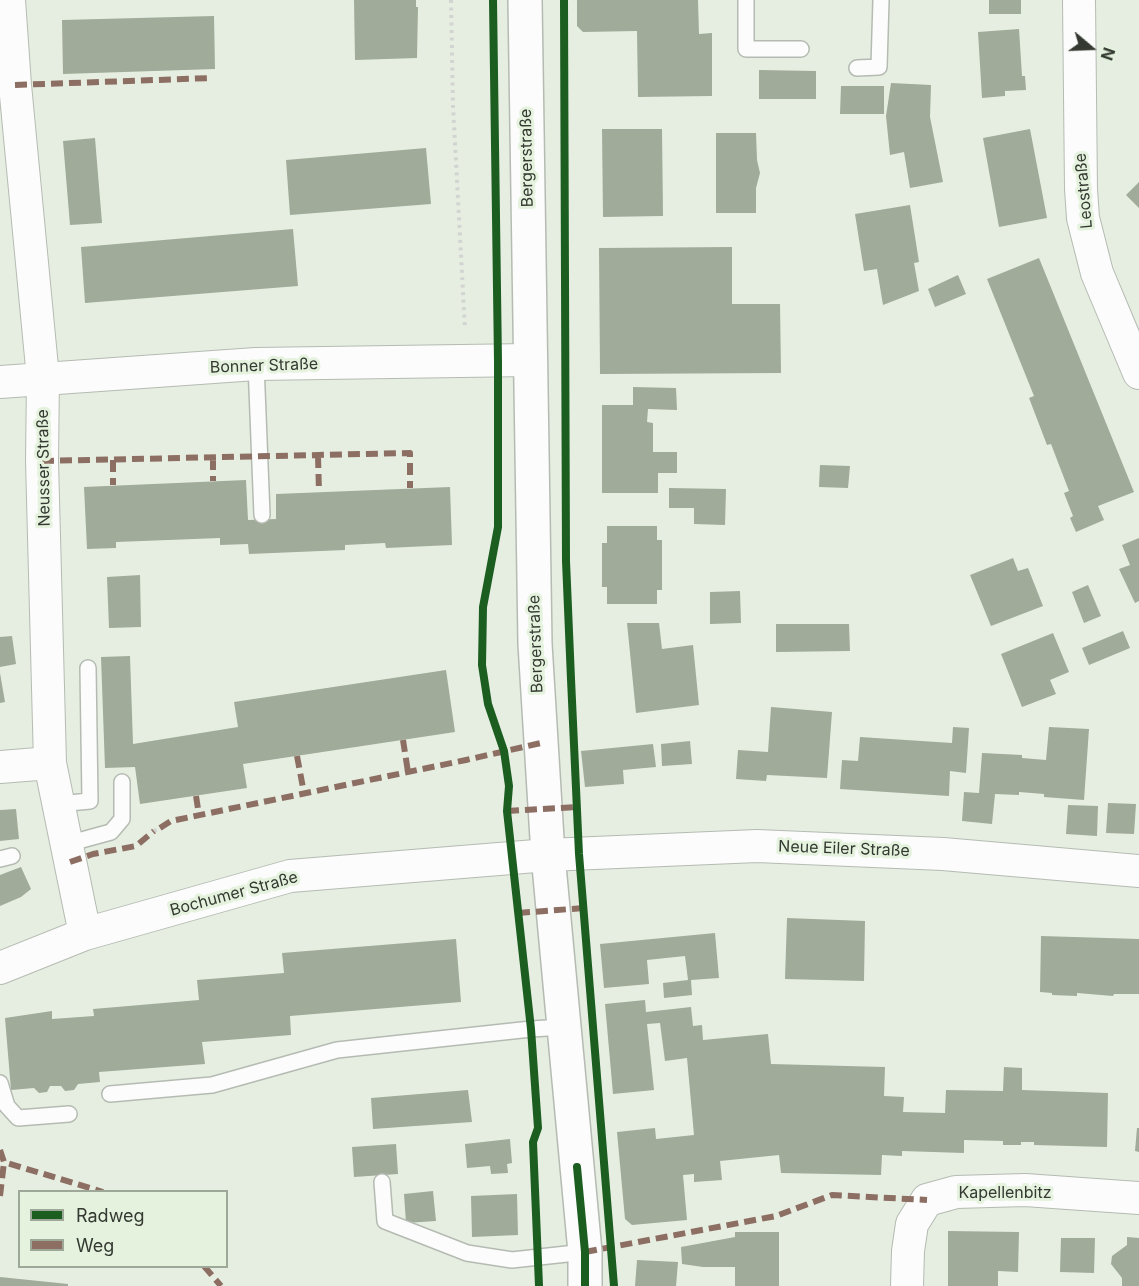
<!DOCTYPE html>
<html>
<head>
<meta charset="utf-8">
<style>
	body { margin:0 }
	#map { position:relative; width:1139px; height:1286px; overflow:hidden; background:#e6eee2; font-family:Inter,sans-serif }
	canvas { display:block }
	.legend { position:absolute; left:18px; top:1190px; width:210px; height:78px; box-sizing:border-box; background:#e5f2de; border:2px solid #9ea899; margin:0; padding:8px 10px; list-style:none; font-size:18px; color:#343931 }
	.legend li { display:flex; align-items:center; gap:12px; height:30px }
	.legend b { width:30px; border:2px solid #9ea899 }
	.north { position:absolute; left:1061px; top:18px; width:60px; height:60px; -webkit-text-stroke:4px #e5f2de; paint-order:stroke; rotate:109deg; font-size:16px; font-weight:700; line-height:24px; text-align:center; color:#343931 }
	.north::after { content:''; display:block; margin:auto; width:21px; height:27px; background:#343931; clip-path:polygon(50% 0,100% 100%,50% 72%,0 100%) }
</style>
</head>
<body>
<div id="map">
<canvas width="1139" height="1286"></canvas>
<ul class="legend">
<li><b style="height:8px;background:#1b5e20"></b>Radweg</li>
<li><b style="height:8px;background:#8d6e63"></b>Weg</li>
</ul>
<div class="north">N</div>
</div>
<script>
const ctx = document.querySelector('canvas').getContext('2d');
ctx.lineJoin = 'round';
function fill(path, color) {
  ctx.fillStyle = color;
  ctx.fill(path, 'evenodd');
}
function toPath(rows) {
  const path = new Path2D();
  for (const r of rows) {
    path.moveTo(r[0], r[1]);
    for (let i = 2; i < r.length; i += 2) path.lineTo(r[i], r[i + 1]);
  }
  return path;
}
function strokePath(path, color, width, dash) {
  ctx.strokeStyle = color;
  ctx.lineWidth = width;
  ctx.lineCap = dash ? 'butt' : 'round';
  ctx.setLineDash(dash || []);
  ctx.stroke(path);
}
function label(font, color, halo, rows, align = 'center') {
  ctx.font = font + ' Inter,sans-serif';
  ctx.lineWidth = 6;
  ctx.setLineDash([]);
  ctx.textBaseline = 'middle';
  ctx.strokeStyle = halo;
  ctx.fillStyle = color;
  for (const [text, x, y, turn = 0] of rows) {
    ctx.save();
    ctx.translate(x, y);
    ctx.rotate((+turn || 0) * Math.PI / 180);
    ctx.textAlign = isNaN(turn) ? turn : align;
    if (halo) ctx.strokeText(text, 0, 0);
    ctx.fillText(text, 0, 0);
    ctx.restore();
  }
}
fill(toPath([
	[354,0,416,0,416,7,418,7,417,58,355,60],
	[577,0,698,0,699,34,712,33,712,96,638,97,637,31,583,32,577,26],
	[989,0,1021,0,1021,14,989,14],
	[214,16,215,69,63,74,62,20],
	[1019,29,1022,76,1025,76,1026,90,1005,91,1005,96,982,98,978,32],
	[759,70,816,71,816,99,759,99],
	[891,83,931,85,930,117,943,182,910,188,904,152,890,155,886,116],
	[841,86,884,86,884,114,840,114],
	[602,129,662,129,663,216,603,217],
	[1030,129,1047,218,999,227,983,138],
	[716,133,756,133,757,160,760,173,756,188,756,213,716,213],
	[95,138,102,223,70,225,63,141],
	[426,148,431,204,290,215,286,160],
	[1139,182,1139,208,1126,195],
	[910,205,919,262,914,263,919,291,883,305,877,269,864,271,855,214],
	[293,229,298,286,85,303,81,247],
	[732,247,732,304,780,304,781,373,600,374,599,248],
	[1039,258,1134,492,1098,506,1104,520,1076,532,1070,518,1073,516,1064,493,1069,491,1051,444,1047,445,1029,398,1034,396,987,279],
	[958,275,966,294,935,307,928,289],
	[633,387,676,388,677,410,648,409,647,422,653,423,653,452,677,452,677,473,658,473,658,493,602,493,602,405,633,405],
	[820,465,850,466,848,488,819,487],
	[246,480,248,520,276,519,276,494,450,487,452,545,386,548,385,543,345,545,345,550,249,554,248,544,220,545,220,538,116,542,116,548,87,549,84,487],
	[669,488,726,489,725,525,694,524,694,508,669,508],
	[607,526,657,526,657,540,662,540,662,590,657,590,657,604,607,604,607,587,602,587,602,543,607,543],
	[1139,538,1139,601,1135,603,1119,569,1130,565,1122,545],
	[1013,558,1018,571,1028,568,1043,606,991,626,970,575],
	[140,575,141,627,109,628,107,577],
	[1088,585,1101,616,1084,623,1072,592],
	[740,591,741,623,710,624,710,592],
	[627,623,659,623,662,649,693,645,699,705,636,713],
	[776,624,849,624,850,651,776,652],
	[1123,631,1130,648,1089,665,1082,648],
	[1053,633,1069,672,1050,680,1056,694,1022,707,1001,654],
	[12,636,16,664,0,667,0,637],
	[130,656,133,744,238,727,234,702,446,670,455,732,243,764,247,788,140,804,135,767,105,768,101,657],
	[0,673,5,702,0,703],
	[771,707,832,712,827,778,767,775,766,781,736,779,738,750,768,752],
	[953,727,969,728,966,773,950,771,949,796,840,789,842,760,858,761,860,737,952,743],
	[1049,727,1089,729,1084,800,1044,797,1044,794,1019,792,1019,795,995,794,992,824,962,821,964,792,979,793,982,753,1022,755,1022,758,1046,760],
	[690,741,692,764,662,766,661,744],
	[653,744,656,767,623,770,624,784,585,787,581,751],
	[1108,803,1136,804,1134,834,1106,833],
	[1068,805,1098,806,1097,836,1066,834],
	[16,809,19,839,0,841,0,810],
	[21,867,31,889,21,897,0,906,0,875],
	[787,918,865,921,864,981,785,979],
	[715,933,719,978,691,980,692,995,664,998,663,983,688,980,685,956,647,960,649,984,604,988,600,944],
	[1041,936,1139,939,1139,994,1114,994,1113,996,1077,993,1077,996,1052,995,1052,993,1040,992],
	[456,939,461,1002,290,1016,291,1035,202,1042,205,1064,99,1072,100,1082,78,1084,74,1090,65,1091,61,1086,50,1086,47,1092,39,1093,34,1088,11,1090,5,1018,52,1011,52,1019,94,1016,93,1009,199,1000,197,980,284,973,282,953],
	[645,1000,646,1012,691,1007,693,1026,702,1025,703,1040,768,1034,771,1064,885,1067,884,1096,904,1097,903,1112,945,1113,946,1090,1003,1091,1004,1067,1022,1068,1022,1090,1108,1093,1107,1147,1034,1145,1034,1142,1021,1142,1021,1145,1003,1145,1003,1141,964,1140,964,1153,902,1151,902,1156,882,1155,881,1175,781,1173,779,1155,720,1161,722,1180,694,1182,694,1174,683,1175,687,1220,632,1225,625,1219,617,1132,655,1128,656,1139,694,1135,687,1058,665,1061,660,1023,647,1024,654,1090,613,1094,605,1004],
	[468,1090,472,1122,373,1129,371,1098],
	[1137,1128,1139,1128,1139,1152,1135,1151],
	[510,1139,512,1163,507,1164,508,1173,491,1174,490,1166,467,1168,465,1144],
	[396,1144,398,1174,354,1177,352,1147],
	[433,1191,436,1221,406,1223,404,1194],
	[517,1194,518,1235,472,1237,471,1196],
	[948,1231,1019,1232,1018,1272,998,1271,998,1286,948,1286],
	[735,1232,779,1232,779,1286,735,1286,735,1267,703,1267,682,1264,681,1247,735,1237],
	[1127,1237,1139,1238,1139,1286,1122,1286,1122,1278,1111,1264,1112,1256,1127,1245],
	[1061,1238,1095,1238,1094,1273,1060,1272],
	[637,1260,678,1262,676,1286,635,1286],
	[0,1277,68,1284,68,1286,0,1286]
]), '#a0ab99');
const lane = toPath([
	[746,0,746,49,801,49],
	[857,68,879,67,881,0],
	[256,364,262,515],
	[58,804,90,801,88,668],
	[67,844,111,832,122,819,122,782],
	[0,859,12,856],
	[0,1083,7,1106,18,1118,69,1114],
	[110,1094,212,1085,337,1050,531,1029,564,1027],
	[382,1182,385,1221,467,1253,512,1260,585,1252]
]);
const street = toPath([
	[9,0,15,85,43,378,42,461,50,763,85,934],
	[1079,0,1081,189,1083,218,1097,273,1139,373],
	[0,382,256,364,529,360],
	[0,767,50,763],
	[0,968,85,934,290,876,548,855,757,846,943,854,1139,871],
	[907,1286,908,1251,912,1224,927,1200,956,1192,1025,1190,1139,1198]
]);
const secondary = toPath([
	[525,0,535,644,548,855,585,1252,585,1286]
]);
strokePath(lane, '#b5bbb2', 18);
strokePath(street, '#b5bbb2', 34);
strokePath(secondary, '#b5bbb2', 36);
strokePath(toPath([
	[451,0,453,106,465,329],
	[154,831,160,828]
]), '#d2d4d1', 4, [3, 4.5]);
strokePath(lane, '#fbfcfb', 15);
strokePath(street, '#fbfcfb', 32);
strokePath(secondary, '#fbfcfb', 33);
strokePath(toPath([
	[15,85,212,78],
	[318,456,319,492],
	[213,458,213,481],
	[113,460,113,485],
	[42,461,410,453,410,488],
	[403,740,408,772],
	[297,756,304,793],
	[196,796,199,815],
	[507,811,577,807],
	[160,828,171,821,466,760,541,743],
	[70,862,93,854,136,846,154,831],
	[518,913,584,908],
	[0,1150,4,1162,103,1192],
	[0,1196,4,1162],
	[585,1252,776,1216,832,1195,927,1200],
	[204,1266,221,1286]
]), '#8d6e63', 6, [12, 6]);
strokePath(toPath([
	[493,0,498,361,498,527,483,607,482,665,488,704,504,751,509,786,507,811,531,1029,538,1128,533,1142,539,1286],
	[564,0,566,561,571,679,579,854,614,1286],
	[577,1167,585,1252,585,1286]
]), '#1b5e20', 8);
label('16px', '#343931', '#e5f2de', [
	["Bergerstraße",527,158,-91],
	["Leostraße",1084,191,-95],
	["Bonner Straße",264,366,-2],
	["Neusser Straße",44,468,-91],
	["Bergerstraße",536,644,-92],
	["Neue Eiler Straße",844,849,2],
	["Bochumer Straße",234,894,-15],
	["Kapellenbitz",1005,1193]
]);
</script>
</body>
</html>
